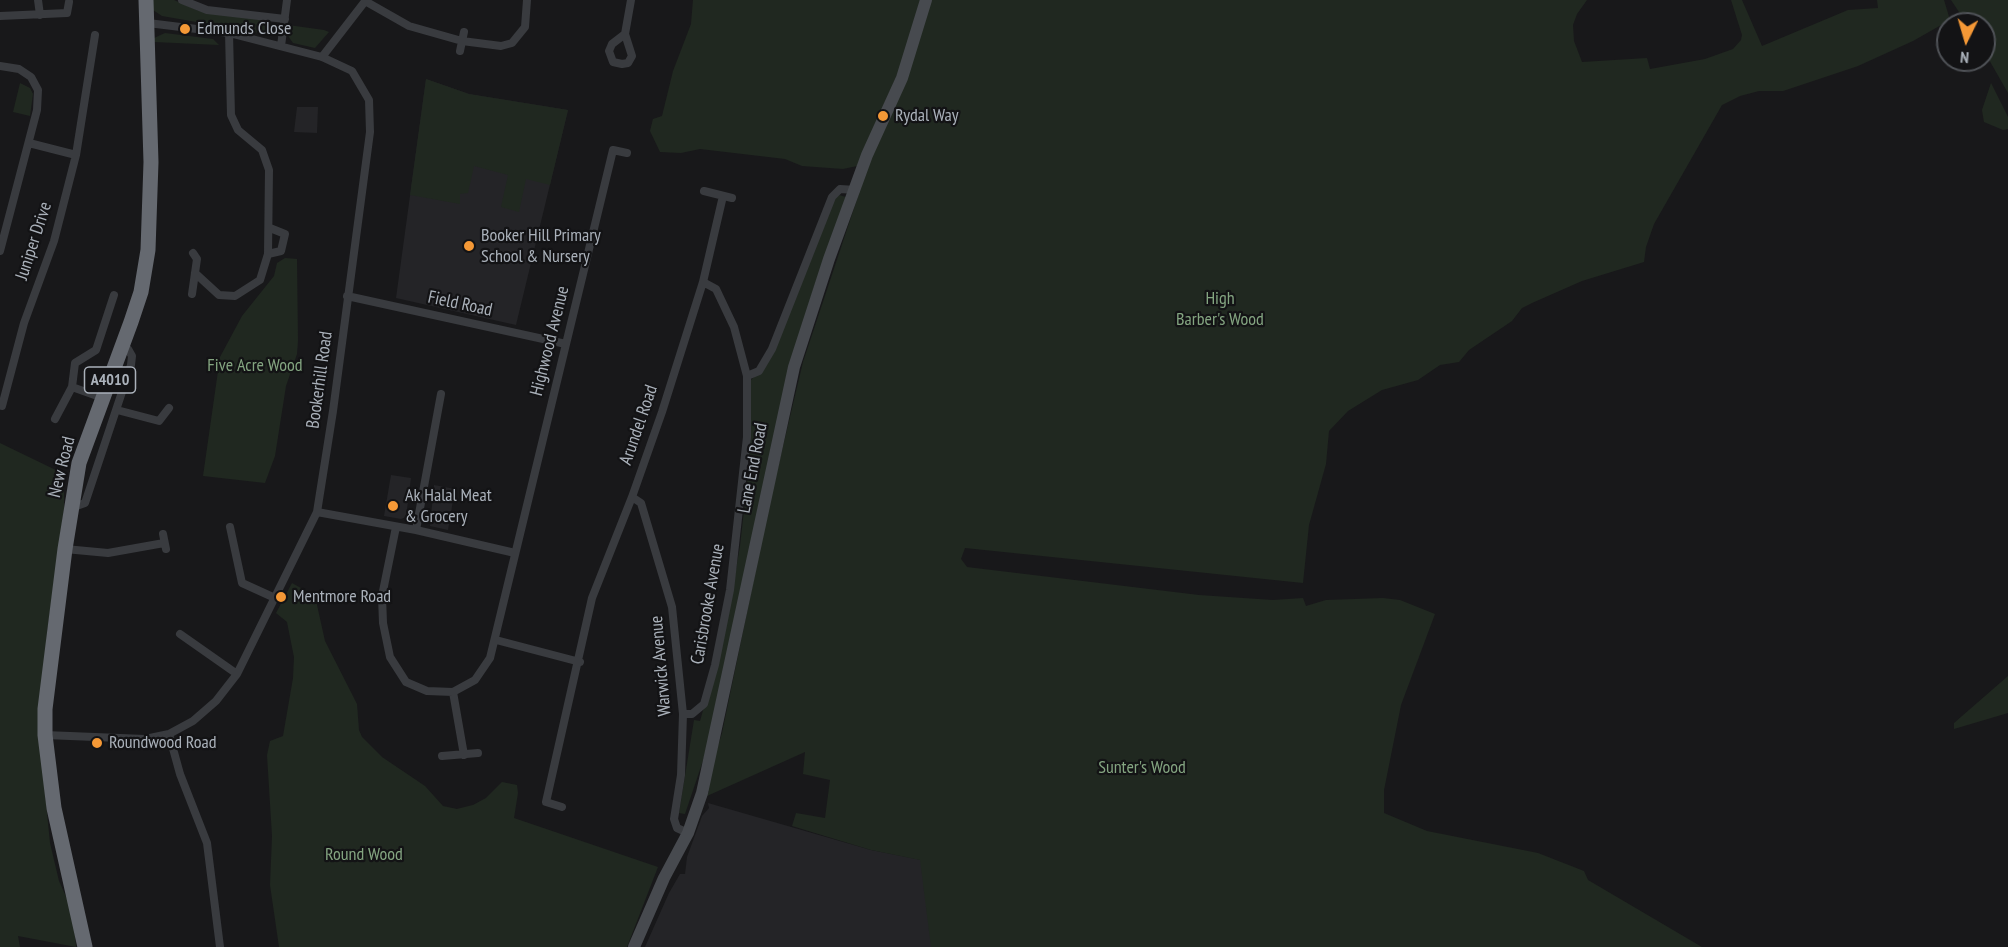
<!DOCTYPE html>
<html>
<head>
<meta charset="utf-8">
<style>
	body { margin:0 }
	#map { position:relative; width:2008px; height:947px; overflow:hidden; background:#18181a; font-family:"PT Sans Narrow",sans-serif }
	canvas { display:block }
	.north { position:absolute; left:1936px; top:12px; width:60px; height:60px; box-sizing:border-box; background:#131315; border:2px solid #4f5257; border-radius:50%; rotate:185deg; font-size:16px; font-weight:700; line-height:24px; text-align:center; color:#aab1ba }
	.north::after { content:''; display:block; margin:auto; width:21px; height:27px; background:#f49836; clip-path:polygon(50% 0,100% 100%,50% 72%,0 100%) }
</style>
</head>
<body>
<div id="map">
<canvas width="2008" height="947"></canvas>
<div class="north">N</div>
</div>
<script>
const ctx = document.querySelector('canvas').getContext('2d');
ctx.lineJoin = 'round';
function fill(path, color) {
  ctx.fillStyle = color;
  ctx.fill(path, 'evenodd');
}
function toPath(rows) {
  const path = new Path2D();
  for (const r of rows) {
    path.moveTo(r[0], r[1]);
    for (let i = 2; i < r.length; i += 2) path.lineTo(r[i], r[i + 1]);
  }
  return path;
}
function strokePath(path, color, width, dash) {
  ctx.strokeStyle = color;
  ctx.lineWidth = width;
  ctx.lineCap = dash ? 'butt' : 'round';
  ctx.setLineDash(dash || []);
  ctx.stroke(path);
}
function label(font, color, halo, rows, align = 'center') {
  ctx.font = font + ' "PT Sans Narrow",sans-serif';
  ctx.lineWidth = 4.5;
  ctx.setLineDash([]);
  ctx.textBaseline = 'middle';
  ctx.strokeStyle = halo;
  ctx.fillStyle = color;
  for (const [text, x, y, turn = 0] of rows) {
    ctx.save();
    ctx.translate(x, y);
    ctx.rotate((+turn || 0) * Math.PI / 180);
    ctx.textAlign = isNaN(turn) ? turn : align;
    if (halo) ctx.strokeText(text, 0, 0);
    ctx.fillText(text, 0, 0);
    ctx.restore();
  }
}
fill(toPath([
	[426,79,469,94,568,110,516,325,396,298],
	[297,107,318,107,317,133,294,132],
	[391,475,411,478,406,517,401,519,384,516],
	[434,485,455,489,448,530,430,526],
	[708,803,871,850,932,862,942,947,645,947,669,893,680,874,685,874,687,857,702,816,709,808]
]), '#242427');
fill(toPath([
	[153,0,174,0,199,11,271,20,269,32,259,33,162,16,153,10],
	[693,0,923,0,908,50,857,166,843,169,802,166,785,159,700,149,681,153,660,152,650,131,653,119,662,116,673,71,691,24],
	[930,0,1587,0,1577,14,1573,25,1574,41,1582,62,1647,58,1650,69,1705,59,1733,49,1741,40,1742,35,1731,0,1742,0,1762,46,1848,10,1878,8,1877,0,1944,0,1950,20,1913,41,1858,66,1783,91,1759,91,1740,96,1722,105,1654,224,1646,247,1644,262,1582,281,1532,303,1522,308,1512,321,1469,350,1459,362,1440,365,1418,380,1382,390,1348,411,1329,431,1326,464,1309,525,1303,583,965,548,961,559,967,567,1199,595,1273,600,1303,598,1306,606,1326,600,1383,598,1400,600,1435,614,1401,705,1384,790,1384,813,1427,831,1538,853,1584,871,1588,880,1702,947,931,947,920,860,871,850,792,826,796,813,825,818,830,780,803,774,805,752,707,796,709,791,704,791,722,733,770,501,803,362,875,145],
	[1951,0,2008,0,2008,93,1984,51,1984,24,1967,24],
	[288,25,324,30,329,32,315,48,293,43,286,33],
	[165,33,213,39,219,45,154,42,154,38],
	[426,79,469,94,568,110,550,185,526,179,519,212,501,207,508,175,474,166,468,193,460,194,460,204,410,195],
	[20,83,30,88,33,94,30,116,13,112],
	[1991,83,2008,117,2008,129,2003,130,1984,122,1982,110],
	[839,195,846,197,814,287,789,372,716,722,685,814,679,813,694,720,700,721,711,683,731,599,740,546,749,466,749,382,757,374,832,200],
	[285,258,297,259,298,341,297,354,286,386,275,456,265,483,203,476,220,357,242,316,274,276,277,263],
	[0,443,64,474,64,509,47,633,39,732,50,843,59,881,73,912,76,947,18,936,20,947,0,947],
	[292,583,315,596,325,641,357,704,359,730,362,737,382,757,425,786,443,806,457,809,473,805,486,798,502,782,517,785,518,793,514,818,658,867,627,947,279,947,270,885,272,836,267,755,270,741,283,736,293,678,294,657,287,622,276,613],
	[2008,676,2008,713,1954,729,1954,723]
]), '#202820');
strokePath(toPath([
	[38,0,40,15],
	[182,0,207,10,285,19],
	[365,1,409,26,462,41,501,46,512,43,525,27,527,0],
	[0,16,67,13,69,2],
	[229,33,231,115,238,130,262,150,269,170,268,254,281,251,285,234,270,228],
	[625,34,612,44,609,51,613,62,622,64,628,63,632,56,625,34,631,0],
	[281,46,287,0],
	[460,51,464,32],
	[322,57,366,0],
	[0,66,19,69,31,77,38,90,37,110,0,251],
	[29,143,76,155,95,35],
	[704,191,732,198],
	[195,273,219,295,235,296,260,280,268,254],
	[192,294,197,259,193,253],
	[347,296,566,344],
	[747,376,759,371,772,349,832,197,840,189,856,190],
	[103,398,72,387,75,363,96,350,114,295],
	[2,406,24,323,54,241,76,155],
	[117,410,159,421,169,408],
	[55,419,72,387],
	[632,497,641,503,672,607,683,714,681,775,674,819,677,828,688,833],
	[71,508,85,503,131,365,132,356,128,349,122,347],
	[317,512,416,530,515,553],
	[230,527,242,583,275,598],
	[396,527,382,596,383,623,390,657,406,682,427,691,453,692,475,680,490,658,613,150,627,153],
	[416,530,441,394],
	[163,534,166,549],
	[65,549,108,553,164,543],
	[180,634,237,674],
	[496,640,580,662],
	[453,692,464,755],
	[683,714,692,714,704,704,715,665,730,590,747,437,747,376,734,327,716,289,703,282],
	[169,734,180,774,207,843,220,947],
	[45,735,145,739,169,734,193,721,216,701,237,674,317,512,333,411,370,132,369,100,352,71,322,57,229,33,148,23],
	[442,756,478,753],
	[562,807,546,802,592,598,632,497,662,412,703,282,723,196]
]), '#393b3f', 8);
strokePath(toPath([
	[634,947,664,878,688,833,702,793,794,367,829,259,867,155,902,78,926,0]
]), '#474a4f', 12);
strokePath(toPath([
	[85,947,54,808,45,735,45,709,65,549,79,463,131,322,141,292,148,250,151,162,146,0]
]), '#656970', 15);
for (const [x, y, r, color] of [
	[185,29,6,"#f49836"],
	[883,116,6,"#f49836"],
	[469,246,6,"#f49836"],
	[393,506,6,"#f49836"],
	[281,597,6,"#f49836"],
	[97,743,6,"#f49836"]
]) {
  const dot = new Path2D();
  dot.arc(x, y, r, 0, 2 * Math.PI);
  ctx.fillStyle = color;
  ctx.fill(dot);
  strokePath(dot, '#131315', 2);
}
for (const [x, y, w] of [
	[110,380,51]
]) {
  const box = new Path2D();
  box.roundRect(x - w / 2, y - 13, w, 26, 4.5);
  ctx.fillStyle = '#131315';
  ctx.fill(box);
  strokePath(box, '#aab1ba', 1.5);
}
label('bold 16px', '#aab1ba', null, [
	["A4010",110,380]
]);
label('18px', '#aab1ba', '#131315', [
	["Edmunds Close",197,29],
	["Rydal Way",895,116],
	["Booker Hill Primary",481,236],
	["School & Nursery",481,257],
	["Ak Halal Meat",405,496],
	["& Grocery",405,517],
	["Mentmore Road",293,597],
	["Roundwood Road",109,743]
], 'left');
label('18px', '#aab1ba', '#131315', [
	["Juniper Drive",34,241,-72],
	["Field Road",460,304,12],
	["Highwood Avenue",550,341,-76],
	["Bookerhill Road",320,380,-82],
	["Arundel Road",639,425,-71],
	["New Road",62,467,-76],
	["Lane End Road",753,468,-79],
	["Carisbrooke Avenue",708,604,-80],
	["Warwick Avenue",661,666,-95]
]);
label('18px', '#84a581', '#131315', [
	["High",1220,299],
	["Barber's Wood",1220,320],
	["Five Acre Wood",255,366],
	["Sunter's Wood",1142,768],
	["Round Wood",364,855]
]);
</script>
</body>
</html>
